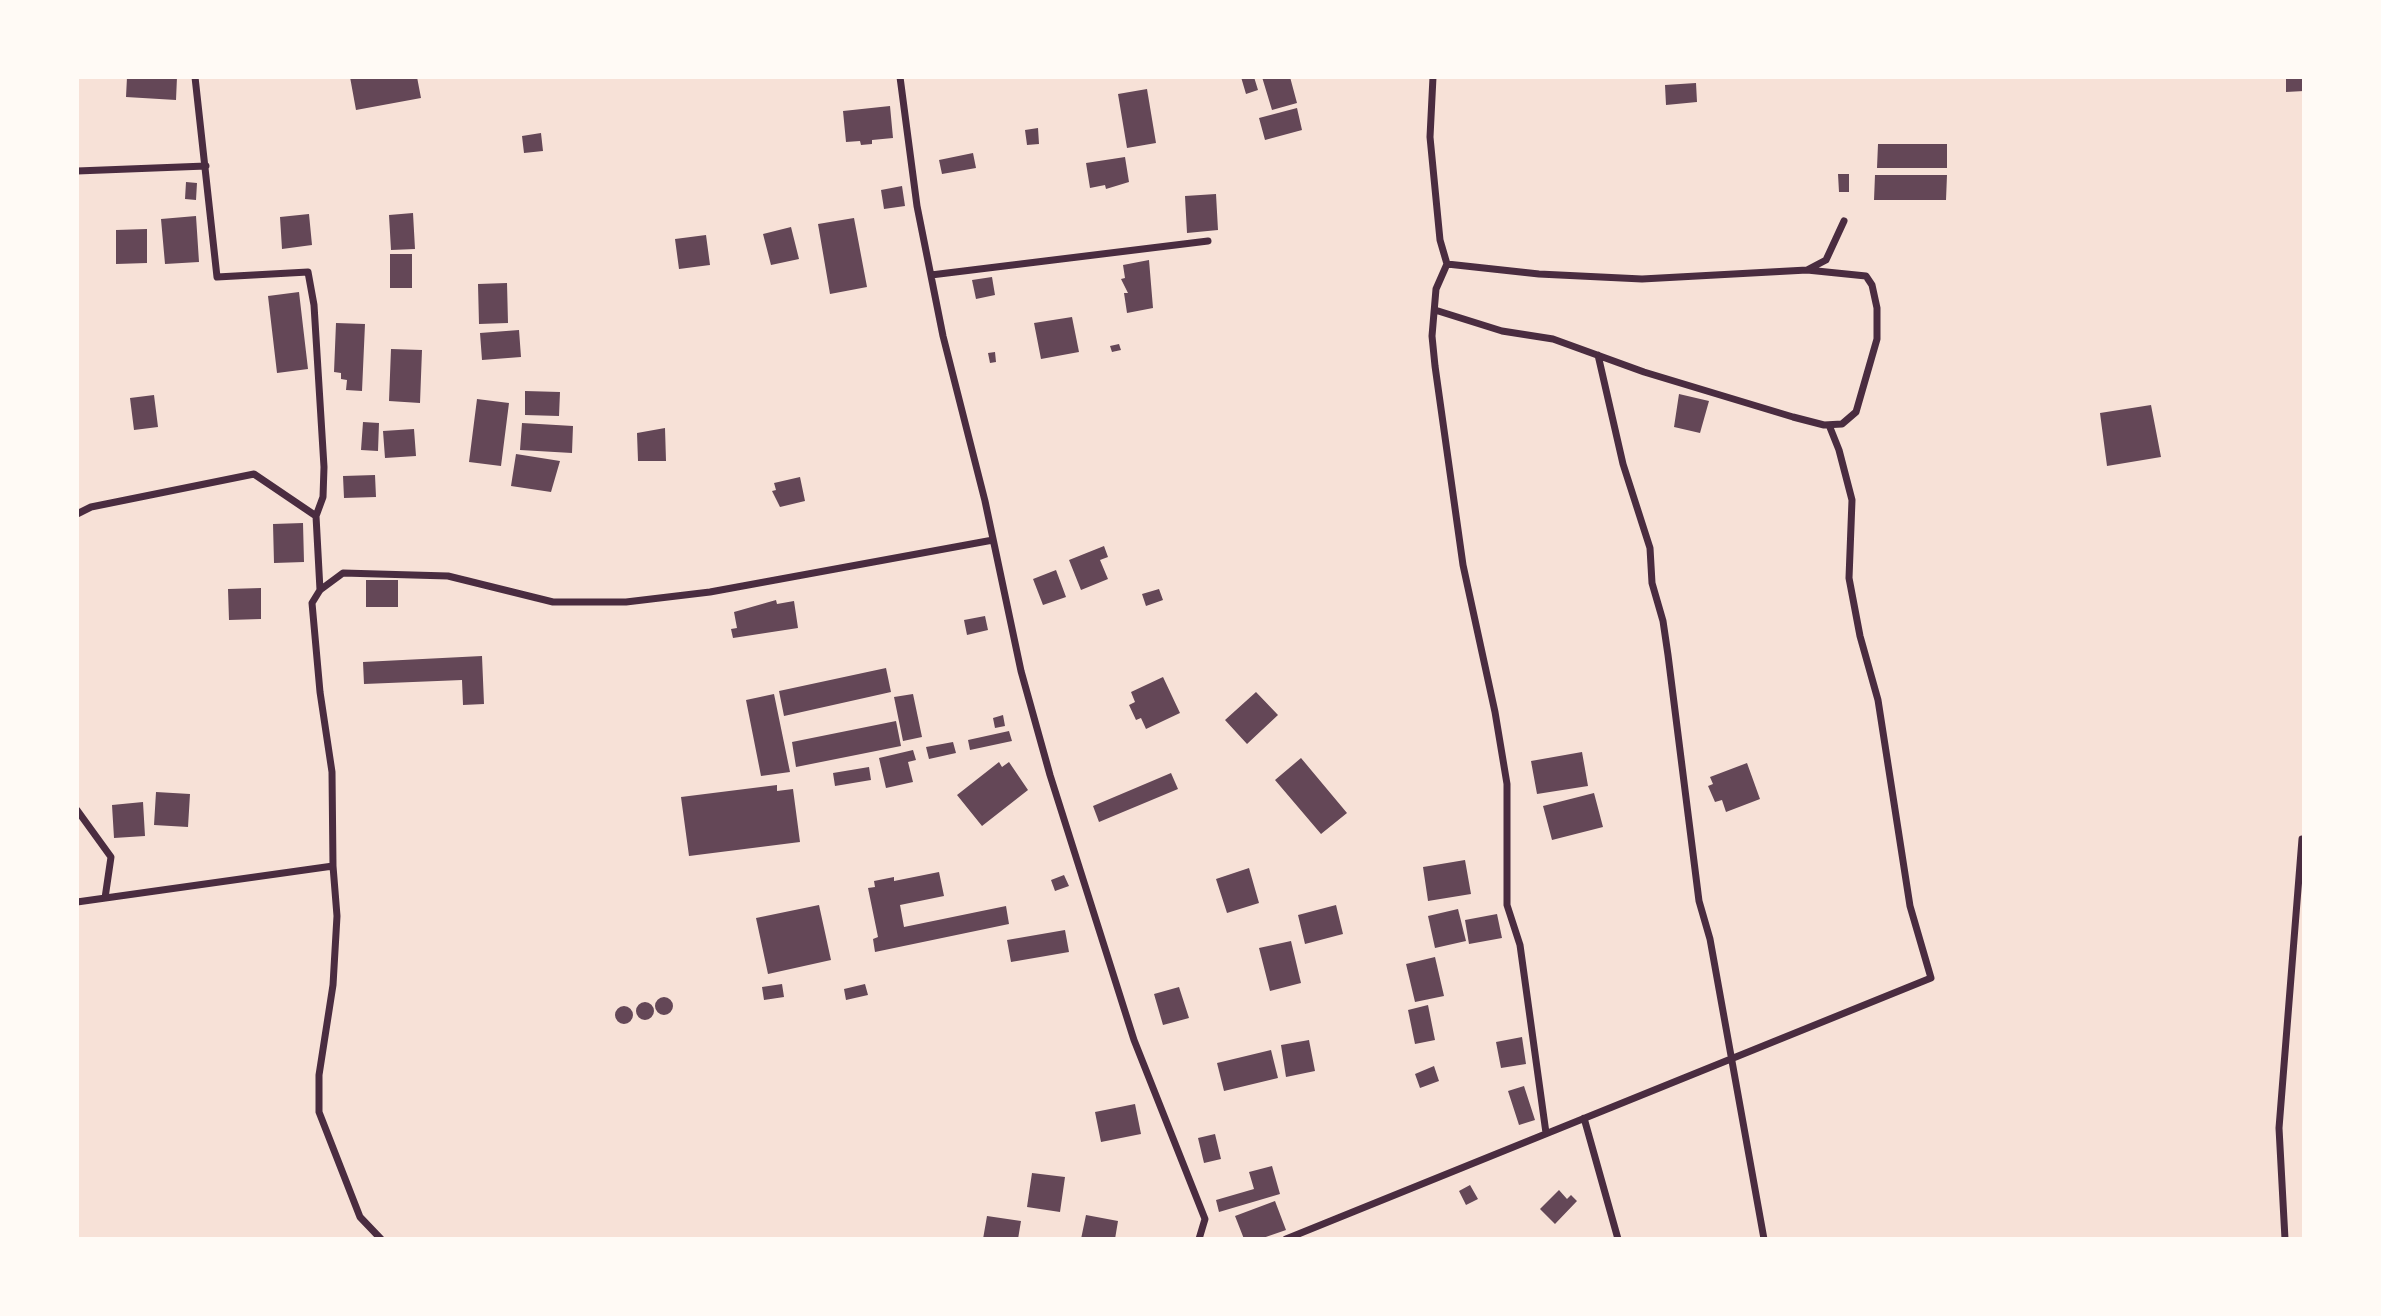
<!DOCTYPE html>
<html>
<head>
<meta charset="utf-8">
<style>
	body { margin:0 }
	#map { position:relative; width:2381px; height:1316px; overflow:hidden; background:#f7e1d7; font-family:"Nunito Sans",sans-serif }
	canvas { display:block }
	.frame { position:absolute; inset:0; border:79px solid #fffaf5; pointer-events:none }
</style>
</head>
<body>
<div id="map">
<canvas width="2381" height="1316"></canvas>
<div class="frame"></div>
</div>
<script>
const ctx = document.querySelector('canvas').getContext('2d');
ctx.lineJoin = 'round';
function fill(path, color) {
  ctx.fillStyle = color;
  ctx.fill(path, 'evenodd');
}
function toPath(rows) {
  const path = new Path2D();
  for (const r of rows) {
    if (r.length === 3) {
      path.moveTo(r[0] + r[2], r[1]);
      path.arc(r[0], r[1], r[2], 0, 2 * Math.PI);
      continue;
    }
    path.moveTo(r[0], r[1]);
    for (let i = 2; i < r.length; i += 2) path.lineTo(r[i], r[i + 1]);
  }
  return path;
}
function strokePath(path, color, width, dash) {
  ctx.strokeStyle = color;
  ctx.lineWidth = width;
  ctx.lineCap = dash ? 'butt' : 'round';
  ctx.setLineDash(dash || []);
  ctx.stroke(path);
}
fill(toPath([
	[127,77,177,77,176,100,126,97],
	[350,77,417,77,421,98,356,110],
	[1241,77,1254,77,1258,90,1246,94],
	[1262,77,1290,77,1297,103,1272,110],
	[2286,77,2304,77,2304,91,2286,92],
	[1696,83,1697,102,1666,105,1665,85],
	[1147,89,1156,143,1127,148,1118,94],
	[890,106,893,138,872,140,872,144,861,145,860,141,846,142,843,111],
	[1297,108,1302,130,1265,140,1259,118],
	[1038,128,1039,144,1027,145,1025,130],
	[541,133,543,151,524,153,522,136],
	[1878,144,1947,144,1947,168,1877,168],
	[973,153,976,168,942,174,939,160],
	[1125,157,1129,182,1106,189,1105,185,1090,188,1086,163],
	[1838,174,1849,174,1849,192,1839,192],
	[1875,175,1947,175,1946,200,1874,200],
	[186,182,197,183,196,200,185,199],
	[902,186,905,206,884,209,881,190],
	[1216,194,1218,230,1187,233,1185,196],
	[413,213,415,249,391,250,389,215],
	[309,214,312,245,282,249,280,217],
	[196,216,199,262,165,264,161,219],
	[854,218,867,287,830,294,818,224],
	[791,227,799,259,771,265,763,234],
	[147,229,147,263,116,264,116,230],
	[706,235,710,265,679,269,675,239],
	[390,254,412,254,412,288,390,288],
	[1149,260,1153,308,1127,313,1124,293,1128,293,1121,279,1125,278,1123,265],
	[992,277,995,295,976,299,972,280],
	[507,283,508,323,479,324,478,284],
	[299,292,308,369,277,373,268,296],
	[1072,317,1079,352,1041,359,1034,323],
	[336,323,365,324,362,391,346,390,347,380,341,379,341,373,334,372],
	[519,330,521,357,482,360,480,333],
	[1119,344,1121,350,1112,352,1110,346],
	[391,349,422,350,420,403,389,401],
	[995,352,996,362,990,363,988,353],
	[525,391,560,392,559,416,525,415],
	[1679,394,1709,401,1700,433,1674,427],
	[154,395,158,427,134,430,130,398],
	[477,399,509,403,501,466,469,462],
	[2151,405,2161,457,2107,466,2100,413],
	[363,422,379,423,378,451,361,450],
	[522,423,573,426,572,453,520,450],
	[665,428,666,461,638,461,637,433],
	[414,429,416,456,385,458,383,431],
	[516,454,560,461,551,492,511,486],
	[375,475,376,497,344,498,343,476],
	[800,477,805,501,780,507,772,491,776,490,774,483],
	[303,523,304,562,274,563,273,524],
	[1104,546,1108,557,1100,560,1108,579,1081,590,1069,560],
	[1056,570,1066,597,1043,605,1033,579],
	[366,580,398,580,398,607,366,607],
	[261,588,261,619,229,620,228,589],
	[1159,589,1163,600,1146,606,1142,594],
	[776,600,777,604,794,601,798,628,733,638,731,629,737,628,734,612],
	[985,616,988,630,967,635,964,620],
	[482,656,484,704,463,705,462,680,364,684,363,662],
	[886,668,891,692,784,716,779,691],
	[1163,677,1180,713,1146,729,1141,718,1136,720,1129,705,1135,702,1131,692],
	[1256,692,1278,715,1247,744,1225,720],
	[774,694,790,772,761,776,746,700],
	[913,694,922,737,903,741,894,697],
	[1003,715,1005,726,995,728,993,718],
	[896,721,901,746,796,767,792,742],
	[1009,731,1012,741,970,750,968,740],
	[953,742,956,753,929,759,926,747],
	[913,750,916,760,908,762,913,782,886,788,879,758],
	[1582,752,1588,786,1537,794,1531,761],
	[1301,758,1347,813,1321,834,1275,780],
	[999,762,1002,767,1009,762,1028,790,982,826,957,795],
	[1747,763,1760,799,1726,812,1722,800,1715,802,1708,786,1713,784,1710,777],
	[869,767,871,780,835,786,833,773],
	[1171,773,1178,789,1099,822,1093,806],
	[777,785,777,791,793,789,800,842,689,856,681,797],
	[156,792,190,794,188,827,154,825],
	[1594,793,1603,827,1552,840,1543,806],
	[143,802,145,836,114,838,112,805],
	[1465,860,1471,894,1428,901,1423,867],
	[1249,868,1259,903,1227,913,1216,879],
	[939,872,944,896,900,905,904,927,1006,906,1009,924,875,952,873,939,878,937,868,888,875,887,874,881,894,877,894,881],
	[1064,875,1069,886,1055,891,1051,880],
	[819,905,831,960,768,974,756,918],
	[1336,905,1343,934,1305,944,1298,915],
	[1458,909,1466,941,1435,948,1428,916],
	[1497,914,1502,938,1469,944,1465,920],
	[1065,930,1069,952,1011,962,1007,940],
	[1291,941,1301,983,1270,991,1259,948],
	[1435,957,1444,996,1415,1002,1406,964],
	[782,984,784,997,764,1000,762,987],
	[865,984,868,995,846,1000,844,989],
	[1179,987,1189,1018,1163,1025,1154,994],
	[664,1006,9],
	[645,1011,9],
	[1428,1005,1435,1040,1415,1044,1408,1010],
	[624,1015,9],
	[1522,1037,1526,1064,1501,1068,1496,1042],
	[1309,1040,1315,1071,1286,1077,1281,1045],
	[1271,1050,1278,1078,1224,1091,1217,1063],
	[1434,1066,1439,1081,1420,1088,1415,1074],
	[1524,1086,1535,1120,1519,1125,1508,1091],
	[1135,1104,1141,1134,1101,1142,1095,1112],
	[1215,1134,1221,1159,1204,1163,1198,1138],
	[1272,1166,1280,1194,1219,1212,1216,1200,1254,1189,1249,1172],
	[1032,1173,1065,1177,1060,1212,1027,1207],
	[1470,1185,1478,1199,1466,1205,1459,1191],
	[1559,1190,1567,1199,1571,1195,1577,1201,1555,1224,1540,1209],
	[1275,1201,1286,1230,1260,1239,1244,1239,1235,1216],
	[1086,1215,1118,1221,1115,1239,1081,1239],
	[987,1216,1021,1221,1018,1239,983,1239]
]), '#644757');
strokePath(toPath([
	[195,77,217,277,308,272,314,305,324,467,323,497,316,516],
	[900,77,917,206,943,336,985,501,1021,671,1050,775,1134,1040,1205,1219,1199,1239],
	[1433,77,1430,137,1440,240,1447,264,1436,289,1432,336,1435,366,1463,565,1495,712,1507,784,1507,905,1520,945,1546,1133],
	[77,171,206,166],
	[1447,264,1539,274,1642,279,1807,270,1826,260,1844,221],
	[931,275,1208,241],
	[1435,310,1502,331,1553,339,1644,372,1793,417,1824,425,1842,424,1856,412,1877,339,1877,308,1872,285,1866,276,1807,270],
	[1598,355,1623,464,1650,548,1652,583,1663,621,1668,655,1699,901,1710,939,1764,1239],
	[77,514,91,507,254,474,316,516,320,590],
	[77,810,111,857,105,898],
	[333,866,332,772,320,692,312,603,320,590,343,573,448,576,553,602,626,602,710,592,993,540],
	[77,902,333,866,337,916,333,985,319,1075,319,1112,360,1217,381,1239],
	[1584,1118,1618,1239],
	[1286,1239,1931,978,1910,906,1878,700,1860,636,1849,578,1852,500,1839,450,1829,425],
	[2285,1239,2279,1128,2302,839]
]), '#4a2c40', 7);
</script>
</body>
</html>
